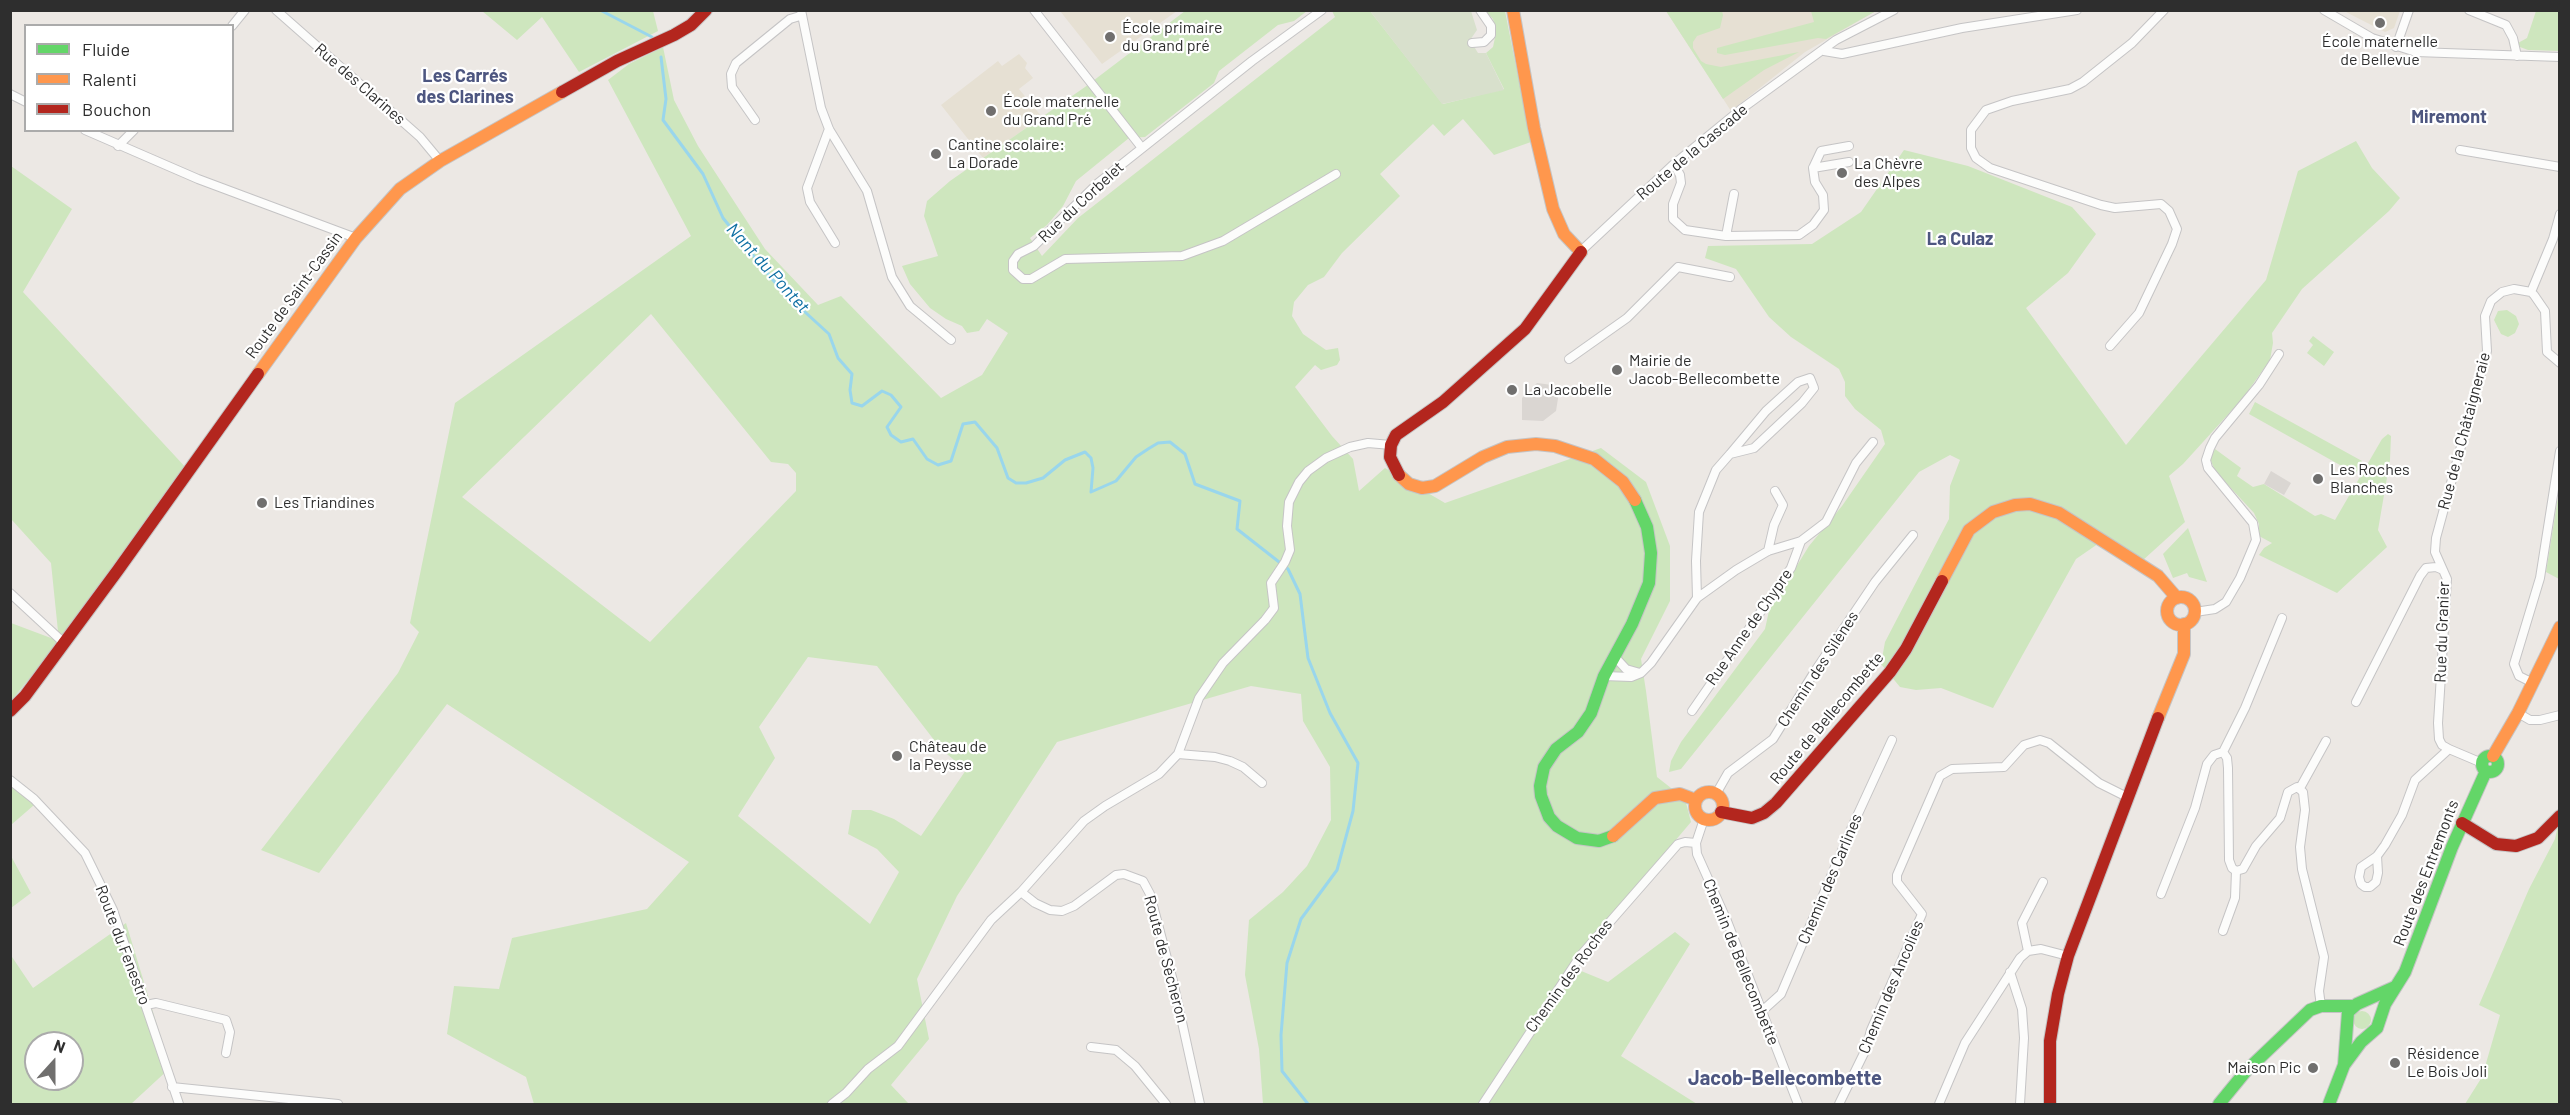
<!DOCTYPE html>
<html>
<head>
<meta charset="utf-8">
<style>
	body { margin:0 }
	#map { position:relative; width:2570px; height:1115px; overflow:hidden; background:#ece8e4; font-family:Barlow,sans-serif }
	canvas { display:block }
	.frame { position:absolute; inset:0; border:12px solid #2e2e2e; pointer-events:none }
	.legend { position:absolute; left:24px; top:24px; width:210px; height:108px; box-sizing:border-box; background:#fff; border:2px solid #ababab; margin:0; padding:8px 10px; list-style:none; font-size:18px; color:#2e2e2e }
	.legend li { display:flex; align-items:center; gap:12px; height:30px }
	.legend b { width:30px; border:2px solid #ababab }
	.north { position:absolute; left:24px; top:1031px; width:60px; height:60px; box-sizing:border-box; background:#fff; border:2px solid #ababab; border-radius:50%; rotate:21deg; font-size:16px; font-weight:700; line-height:24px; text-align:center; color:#2e2e2e }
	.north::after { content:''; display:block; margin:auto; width:21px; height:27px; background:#706f6e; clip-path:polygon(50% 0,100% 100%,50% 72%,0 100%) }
</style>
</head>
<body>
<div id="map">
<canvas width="2570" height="1115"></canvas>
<div class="frame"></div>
<ul class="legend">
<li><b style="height:8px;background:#63d668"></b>Fluide</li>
<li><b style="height:8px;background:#ff974d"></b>Ralenti</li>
<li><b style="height:8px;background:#b3261e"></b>Bouchon</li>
</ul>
<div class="north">N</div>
</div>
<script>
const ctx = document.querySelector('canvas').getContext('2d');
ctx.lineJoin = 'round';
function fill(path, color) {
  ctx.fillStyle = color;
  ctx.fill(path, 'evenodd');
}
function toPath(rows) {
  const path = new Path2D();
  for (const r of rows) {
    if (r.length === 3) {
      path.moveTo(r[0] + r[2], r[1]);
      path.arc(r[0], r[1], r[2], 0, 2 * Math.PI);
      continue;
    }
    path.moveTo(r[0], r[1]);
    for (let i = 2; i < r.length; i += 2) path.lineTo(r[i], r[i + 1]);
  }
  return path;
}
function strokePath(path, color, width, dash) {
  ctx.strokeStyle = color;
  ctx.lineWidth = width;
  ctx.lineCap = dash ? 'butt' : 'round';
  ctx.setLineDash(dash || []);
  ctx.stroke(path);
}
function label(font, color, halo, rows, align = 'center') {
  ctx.font = font + ' Barlow,sans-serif';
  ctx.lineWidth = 4.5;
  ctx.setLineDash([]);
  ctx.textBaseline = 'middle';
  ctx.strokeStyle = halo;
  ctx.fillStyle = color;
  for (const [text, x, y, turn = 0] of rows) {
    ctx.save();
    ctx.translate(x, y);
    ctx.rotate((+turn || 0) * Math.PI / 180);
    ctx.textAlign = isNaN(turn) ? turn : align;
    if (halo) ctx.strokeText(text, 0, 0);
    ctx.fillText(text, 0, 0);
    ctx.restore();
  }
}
fill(toPath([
	[2342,10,2400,10,2400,11,2394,28,2385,32],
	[1060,11,1177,11,1102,64],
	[1666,11,1876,11,1805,52,1731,111],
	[1019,54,1027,63,1025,68,1033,78,1019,89,1042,117,983,158,941,105,998,61,1002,66]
]), '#e6e0d3');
fill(toPath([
	[482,11,653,11,658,31,579,72,542,17,517,40],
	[1185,11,1307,11,1294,21,1278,25,1219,71,1214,83,1145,137,1129,138,1076,181,1063,206,1047,225,1030,238,1042,256,1078,218,1335,17,1332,11,1370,11,1443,104,1504,89,1486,53,1493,47,1496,33,1493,19,1485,11,1505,11,1531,142,1494,155,1463,119,1444,136,1433,124,1380,174,1400,196,1342,253,1324,277,1308,285,1294,302,1292,316,1303,334,1326,350,1338,348,1340,360,1337,365,1321,370,1315,365,1295,387,1332,436,1353,459,1359,491,1385,468,1445,503,1601,448,1646,482,1670,546,1670,601,1641,659,1646,691,1657,777,1685,799,1691,822,1569,966,1608,982,1675,932,1690,944,1621,1056,1697,1104,1263,1104,1259,1049,1245,975,1249,920,1283,892,1307,866,1331,820,1330,767,1303,721,1301,694,1251,686,1057,742,957,896,917,979,929,1039,891,1085,909,1104,534,1104,526,1077,447,1034,454,986,499,989,512,938,647,909,689,862,447,704,319,873,261,850,398,673,419,632,410,623,455,403,691,236,608,80,629,64,663,47,674,100,698,146,765,249,818,305,841,296,941,398,982,375,1008,333,987,319,979,331,967,333,962,326,946,319,930,308,910,284,902,266,938,256,924,216,927,201,950,181,1085,87],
	[651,314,771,462,788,464,796,473,796,491,650,642,462,497],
	[808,657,877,666,941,749,966,770,921,836,894,819,871,810,852,810,848,834,877,849,899,872,870,924,738,816,775,758,759,727],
	[1666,11,1722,11,1723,15,1720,28,1697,36,1693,42,1693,48,1701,61,1706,64,1721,67,1799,52,1764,70,1723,99],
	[1811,11,1876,11,1826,39,1818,38,1725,55,1717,53,1717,48,1814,22],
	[2536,11,2559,11,2559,51,2528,50,2520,47,2518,43,2527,38],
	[2356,141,2372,168,2400,198,2389,211,2302,289,2272,333,2273,343,2270,360,2243,398,2183,464,2169,476,2185,522,2142,561,2105,539,2076,559,1993,708,1941,688,1916,690,1900,687,1881,664,1885,642,1949,519,1950,486,1960,460,1950,455,1919,472,1681,769,1669,772,1671,761,1681,742,1765,629,1769,611,1809,546,1842,506,1885,444,1881,430,1855,409,1845,396,1845,382,1839,369,1791,337,1769,317,1736,269,1705,258,1708,246,1812,244,1861,212,1904,150,1968,166,2072,207,2096,234,2068,273,2026,308,2126,445,2266,280,2298,171],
	[11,166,72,209,23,292,188,470,59,642,11,701,11,623,59,641,51,563,11,519],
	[2507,310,2516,316,2519,324,2515,333,2508,337,2501,334,2494,320,2498,311],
	[2313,336,2334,352,2324,366,2307,353,2313,345,2309,341],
	[2255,402,2362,461,2356,474,2249,414],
	[2388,434,2391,436,2390,460,2378,530,2387,547,2337,593,2259,555,2264,548,2272,543,2259,536,2259,524,2254,513,2215,471,2210,458,2215,449,2241,468,2237,476,2253,487,2264,484,2315,516,2321,514,2335,520,2382,439],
	[2559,491,2560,579,2559,579,2546,572],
	[2188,528,2207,582,2189,577,2187,573,2173,578,2163,554],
	[10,774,41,799,11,825,10,825],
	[2559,821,2559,1104,2465,1104,2482,1077,2500,1015,2479,1005,2529,889,2555,839],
	[11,856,31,893,11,908,10,908],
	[126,923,170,1068,131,1104,11,1104,10,954,33,988],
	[36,1043,72,1043,72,1079,36,1079],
	[2362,1020,9]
]), '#cee6be');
fill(toPath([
	[1370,11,1471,11,1477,30,1470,40,1478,53,1486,53,1504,90,1442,104]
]), '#d8e0cc');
fill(toPath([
	[1537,383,1560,386,1556,411,1543,421,1522,420,1522,398],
	[2271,471,2291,483,2284,495,2264,484]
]), '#dad6d2');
strokePath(toPath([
	[600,10,652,37],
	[661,57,666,99,663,120,703,174,723,218,782,291,829,334,838,358,852,374,850,390,852,403,862,406,882,391,891,395,901,407,887,427,891,435,901,442,913,439,927,459,938,465,951,461,963,424,975,422,997,448,1008,478,1016,483,1026,483,1043,478,1065,460,1085,452,1091,458,1093,468,1091,492,1116,481,1136,457,1148,449,1158,443,1170,442,1185,454,1195,484,1240,501,1237,529,1288,569,1300,594,1308,658,1330,713,1358,763,1353,811,1337,870,1301,919,1287,963,1281,1035,1282,1071,1308,1104]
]), '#99d6ec', 3);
const street = toPath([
	[276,10,420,137,440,161],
	[801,10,821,108,829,129,867,191,892,277,910,306,951,340],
	[1034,10,1142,148],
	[1322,10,1252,61,1097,184,1034,246,1018,254,1013,261,1013,270,1023,279,1031,279,1065,259,1182,256,1223,241,1336,174],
	[2324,10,2372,38,2416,52,2560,57],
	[2469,10,2506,25,2513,38,2517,56],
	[232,26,245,10],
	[1472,43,1484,42,1491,35,1491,26,1480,10],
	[2396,47,2409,10],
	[1824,51,1842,54,1962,28,2077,10],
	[10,94,26,102],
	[755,120,732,87,731,74,736,63,790,19,800,16],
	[829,129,807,188,810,202,835,243],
	[85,130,198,179,356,238],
	[118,146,134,130],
	[2460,150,2560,167],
	[1674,164,1680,175,1681,183,1673,204,1673,219,1685,230,1726,236,1799,235,1813,225,1824,210,1823,195,1815,182,1813,168,1821,151,1849,146],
	[1813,168,1849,162],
	[1726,236,1734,194],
	[1581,251,1674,164,1740,110,1836,40,1894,10],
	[2531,292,2553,239,2560,214],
	[2110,346,2139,313,2172,244,2177,229,2169,211,2161,204,2115,208,2101,205,1990,168,1976,158,1971,148,1971,130,1986,110,2012,101,2070,89,2083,82,2132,43,2164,10],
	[1569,359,1627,318,1678,267,1730,277],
	[1768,551,1774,525,1783,505,1775,491],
	[2447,579,2435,552,2436,538,2487,351,2485,316,2491,301,2502,292,2514,289,2531,292,2534,295,2545,311,2547,352,2560,363],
	[10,593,64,643],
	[1697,598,1696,561,1699,512,1716,470,1730,454,1754,448,1802,403,1814,388,1810,378,1798,382,1766,411,1730,454],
	[2195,612,2215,609,2226,602,2240,578,2256,540,2253,523,2208,468,2206,460,2210,448,2215,438,2259,385,2279,354],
	[1614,656,1626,669,1640,673],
	[1604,676,1631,677,1641,673,1651,663,1697,598,1736,570,1768,551,1801,541,1826,522,1856,463,1873,442],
	[2533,683,2519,676,2514,664,2540,578,2560,451],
	[2356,702,2420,576,2426,568,2436,567,2443,570,2447,579,2438,723,2439,739,2442,745,2449,749,2482,763],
	[1692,711,1791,568,1801,541],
	[2518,713,2530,720,2540,720,2560,715],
	[2223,752,2227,758,2228,768,2229,860,2232,868,2236,871,2243,869,2256,846,2280,818,2288,792,2297,787,2303,792,2305,810,2300,847,2302,869,2324,957,2319,991,2321,1006],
	[2223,752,2245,708,2282,618],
	[1178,754,1215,757,1230,761,1243,767,1262,783],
	[10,780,34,799,85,853,113,910,179,1104],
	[2300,788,2326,741],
	[1716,794,1728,773,1773,739,1815,671,1875,582,1913,535],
	[1704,819,1696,843,1697,854,1727,921,1798,1104],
	[2377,856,2378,873,2376,882,2370,887,2365,887,2361,884,2359,877,2361,867,2377,856,2385,845,2402,815,2415,780,2449,749],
	[1021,892,1035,903,1050,910,1062,911,1074,906,1116,875,1124,874,1143,881,1150,894,1173,981,1200,1104],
	[2161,894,2195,808,2207,764,2214,755,2223,752],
	[2223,931,2235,898,2236,871],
	[2028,951,2022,923,2043,882],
	[2010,972,2022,1009,2024,1038,2020,1104],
	[146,1005,156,1003,226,1020,230,1032,226,1053],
	[1761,1012,1781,994,1852,827,1892,740],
	[1091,1047,1116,1050,1135,1066,1166,1104],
	[172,1087,338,1104],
	[832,1104,846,1093,868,1069,898,1046,991,920,1021,892,1084,821,1105,806,1159,774,1178,754,1199,698,1223,663,1265,620,1274,608,1271,583,1285,562,1290,550,1287,526,1289,502,1299,482,1308,471,1326,458,1350,447,1368,443,1391,445],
	[1483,1104,1581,955,1678,844,1685,842,1696,843],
	[1839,1104,1866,1049,1871,1030,1922,914,1897,882,1897,875,1940,776,1952,769,2004,767,2024,745,2040,740,2049,743,2099,783,2127,797],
	[1939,1104,1965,1043,2020,958,2028,951,2041,949,2068,956]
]);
const fast = toPath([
	[2490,764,8],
	[1613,836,1599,841,1577,838,1557,826,1549,817,1541,796,1540,786,1544,767,1556,749,1578,732,1591,713,1604,676,1632,624,1649,583,1651,553,1647,527,1635,500],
	[2344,1065,2361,1042,2377,1028,2385,1004,2405,972,2452,847,2486,771],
	[2219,1104,2246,1071,2310,1010,2321,1006,2353,1006],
	[2329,1104,2344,1065,2348,1012,2357,1004,2395,987]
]);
const slow = toPath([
	[1513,10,1534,128,1553,209,1564,234,1581,252],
	[258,374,356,238,400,189,440,161,562,92],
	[1399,475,1409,484,1422,488,1435,486,1483,457,1507,447,1536,444,1555,446,1594,459,1623,482,1635,500],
	[1942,581,1969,530,1993,512,2015,505,2030,504,2059,513,2158,576,2177,598],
	[2181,611,14],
	[2158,718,2184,654,2184,624],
	[2493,756,2518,713,2560,627],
	[1709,806,14],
	[1613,836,1655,798,1680,794,1696,800]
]);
const jam = toPath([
	[562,92,617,61,674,35,691,25,706,10],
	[1399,475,1390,457,1391,445,1396,435,1443,402,1525,329,1581,252],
	[10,711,25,696,118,570,258,374],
	[1721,812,1752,818,1764,813,1776,803,1890,672,1906,649,1942,581],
	[2462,823,2496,844,2516,846,2538,838,2560,816],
	[2050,1104,2050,1041,2058,994,2068,956,2158,718]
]);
strokePath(street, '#c5c4c5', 10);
strokePath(fast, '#c5c4c5', 14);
strokePath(slow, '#c5c4c5', 14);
strokePath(jam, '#c5c4c5', 14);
strokePath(street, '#fcfcfb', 8);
strokePath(fast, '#63d668', 12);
strokePath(slow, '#ff974d', 12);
strokePath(jam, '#b3261e', 12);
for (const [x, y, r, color] of [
	[2380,23,6,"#706f6e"],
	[1110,37,6,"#706f6e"],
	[991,111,6,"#706f6e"],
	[936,154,6,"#706f6e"],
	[1842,173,6,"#706f6e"],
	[1617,370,6,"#706f6e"],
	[1512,390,6,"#706f6e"],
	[2318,479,6,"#706f6e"],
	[262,503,6,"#706f6e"],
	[897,756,6,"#706f6e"],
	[2395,1063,6,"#706f6e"],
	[2313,1068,6,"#706f6e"]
]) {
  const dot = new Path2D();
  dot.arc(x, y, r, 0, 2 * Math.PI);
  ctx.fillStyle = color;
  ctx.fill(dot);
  strokePath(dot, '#fff', 2);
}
label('16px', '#2e2e2e', '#fff', [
	["École primaire",1122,28],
	["du Grand pré",1122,46],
	["École maternelle",2380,42,"center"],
	["de Bellevue",2380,60,"center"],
	["École maternelle",1003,102],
	["du Grand Pré",1003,120],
	["Cantine scolaire:",948,145],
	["La Dorade",948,163],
	["La Chèvre",1854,164],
	["des Alpes",1854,182],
	["Mairie de",1629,361],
	["Jacob-Bellecombette",1629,379],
	["La Jacobelle",1524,390],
	["Les Roches",2330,470],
	["Blanches",2330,488],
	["Les Triandines",274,503],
	["Château de",909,747],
	["la Peysse",909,765],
	["Résidence",2407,1054],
	["Le Bois Joli",2407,1072],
	["Maison Pic",2301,1068,"right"]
], 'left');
label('16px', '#2e2e2e', '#fff', [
	["Rue des Clarines",360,84,41],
	["Route de la Cascade",1692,152,-40],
	["Rue du Corbelet",1081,202,-43],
	["Route de Saint-Cassin",294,295,-54],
	["Rue de la Châtaigneraie",2464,431,-75],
	["Rue Anne de Chypre",1749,627,-55],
	["Rue du Granier",2442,632,-88],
	["Chemin des Silènes",1818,669,-57],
	["Route de Bellecombette",1827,718,-50],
	["Route des Entremonts",2426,873,-69],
	["Chemin des Carlines",1830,879,-67],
	["Route du Fenestro",123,945,69],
	["Route de Sècheron",1166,959,75],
	["Chemin de Bellecombette",1741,962,68],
	["Chemin des Roches",1569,976,-54],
	["Chemin des Ancolies",1891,987,-67]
]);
label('bold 18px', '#4d5680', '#fff', [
	["Les Carrés",465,76],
	["des Clarines",465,97],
	["Miremont",2449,117],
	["La Culaz",1960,239]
]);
label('italic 18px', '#0d6fa3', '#fff', [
	["Nant du Pontet",768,268,48]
]);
label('bold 20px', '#4d5680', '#fff', [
	["Jacob-Bellecombette",1785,1078]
]);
</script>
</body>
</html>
